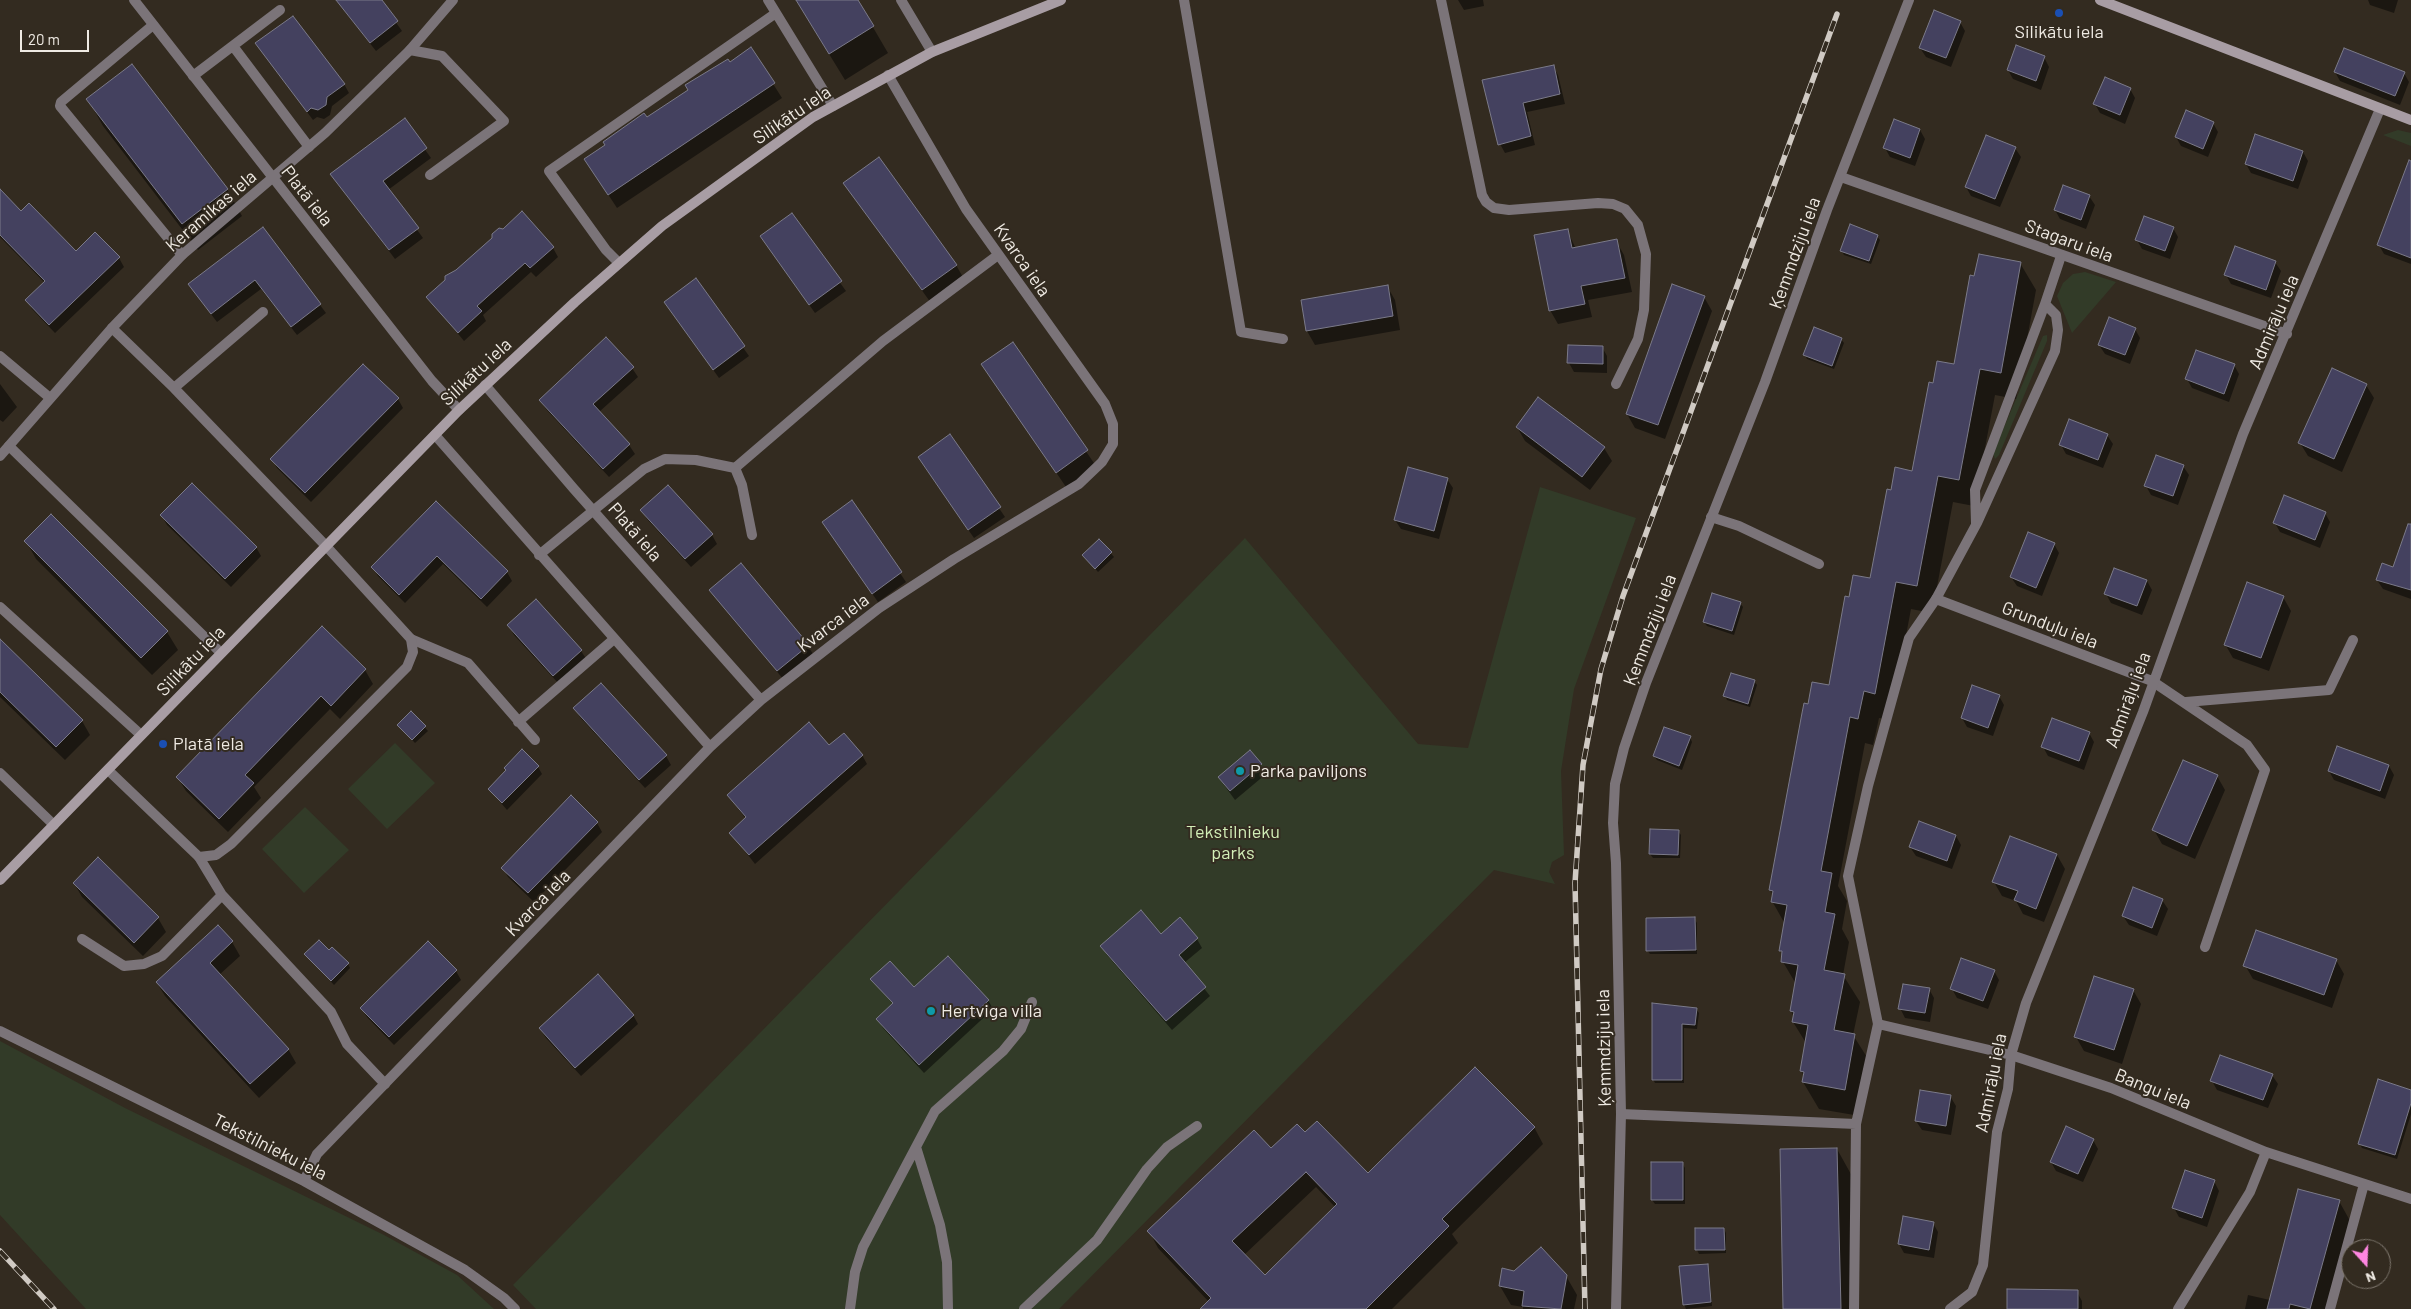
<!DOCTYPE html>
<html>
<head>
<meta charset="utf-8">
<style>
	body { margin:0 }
	#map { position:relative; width:2411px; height:1309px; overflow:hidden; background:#332b20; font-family:Barlow,sans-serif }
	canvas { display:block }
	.north { position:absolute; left:2341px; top:1239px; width:50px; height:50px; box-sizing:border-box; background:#332b20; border:1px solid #7e776e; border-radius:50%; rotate:160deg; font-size:14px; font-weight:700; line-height:20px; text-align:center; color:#efeae3 }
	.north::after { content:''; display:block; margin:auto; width:18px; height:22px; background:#fe86e1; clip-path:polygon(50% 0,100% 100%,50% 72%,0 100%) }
	.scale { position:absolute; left:20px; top:30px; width:69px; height:22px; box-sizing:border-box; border:2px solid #efeae3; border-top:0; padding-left:6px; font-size:15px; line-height:18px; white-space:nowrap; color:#efeae3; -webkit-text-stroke:4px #332b20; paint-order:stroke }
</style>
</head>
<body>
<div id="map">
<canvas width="2411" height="1309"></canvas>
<div class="north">N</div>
<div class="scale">20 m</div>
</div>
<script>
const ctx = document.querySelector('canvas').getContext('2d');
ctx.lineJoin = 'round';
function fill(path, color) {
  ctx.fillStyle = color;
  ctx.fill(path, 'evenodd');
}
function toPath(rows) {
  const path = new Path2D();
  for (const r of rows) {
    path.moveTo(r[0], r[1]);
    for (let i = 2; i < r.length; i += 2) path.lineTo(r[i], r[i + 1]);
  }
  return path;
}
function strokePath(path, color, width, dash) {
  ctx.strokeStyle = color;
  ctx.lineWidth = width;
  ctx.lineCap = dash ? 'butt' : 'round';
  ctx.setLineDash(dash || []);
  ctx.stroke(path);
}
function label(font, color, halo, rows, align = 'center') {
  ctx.font = font + ' Barlow,sans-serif';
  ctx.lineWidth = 4;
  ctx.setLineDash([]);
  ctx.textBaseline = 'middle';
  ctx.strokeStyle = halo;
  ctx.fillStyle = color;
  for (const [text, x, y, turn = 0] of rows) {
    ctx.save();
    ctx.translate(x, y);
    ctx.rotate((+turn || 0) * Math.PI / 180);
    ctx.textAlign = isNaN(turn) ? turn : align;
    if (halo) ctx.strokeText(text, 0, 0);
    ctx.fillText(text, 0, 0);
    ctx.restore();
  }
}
fill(toPath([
	[2398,130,2411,133,2411,146,2383,135],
	[2085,272,2116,282,2072,333,2057,296,2063,283,2073,274],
	[2047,335,2047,341,1999,455,1995,459,1993,453,2043,336],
	[1540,487,1636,518,1574,689,1561,771,1564,855,1552,862,1549,872,1555,884,1494,870,1059,1309,536,1309,513,1285,1245,538,1418,744,1468,748],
	[395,743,435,783,387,829,348,789],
	[305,807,349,850,304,893,262,849],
	[0,1041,125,1108,384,1235,457,1275,494,1309,86,1309,0,1215]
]), '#323b28');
fill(toPath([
	[346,0,380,0,402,31,376,51,346,13,341,4],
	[796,0,857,0,888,53,845,80],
	[1483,0,1484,6,1464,10,1458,0],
	[2368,0,2398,0,2394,13,2370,5],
	[1960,22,1965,31,1951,67,1926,57,1920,48],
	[256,44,344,84,349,93,332,106,330,115,324,119,317,117,313,120],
	[751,49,782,98,617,208,585,159],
	[2044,57,2049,67,2041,90,2013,79,2008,70],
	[1553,66,1558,75,1565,104,1527,112,1535,145,1505,153,1500,144,1483,81],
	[2335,72,2404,73,2409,82,2400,105,2340,81],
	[2130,89,2135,98,2125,124,2100,113,2095,104],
	[88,99,227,189,242,216,198,250,103,126],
	[404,120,431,158,388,190,423,238,395,259,332,175],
	[1895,121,1920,130,1925,139,1915,166,1890,157,1885,148],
	[2213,123,2218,132,2208,157,2181,146,2176,137],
	[2015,148,2021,157,2000,207,1971,196,1966,187],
	[2303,152,2308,161,2298,189,2251,173,2246,164],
	[845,184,956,265,964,279,931,303],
	[2411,192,2411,264,2384,254,2379,245],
	[2089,196,2095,205,2086,229,2060,219,2055,210],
	[0,206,21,213,76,253,95,234,119,258,124,267,55,333,32,309,27,300,45,283,0,237],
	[791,215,846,291,815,313,761,237],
	[2173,228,2178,237,2170,259,2142,249,2137,240],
	[263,229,326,313,297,335,261,289,217,322,195,293],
	[1567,230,1576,249,1616,241,1624,255,1632,292,1588,300,1592,317,1558,324,1550,310],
	[1877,236,1880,240,1871,264,1844,255,1841,250],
	[553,248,558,257,536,277,531,272,483,315,486,321,464,341,428,297],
	[2275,262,2281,271,2271,298,2231,284,2226,275],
	[2020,263,2036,290,2016,399,1995,395,1974,506,1953,502,1932,613,1911,609,1890,720,1879,718,1873,745,1865,743,1838,886,1847,901,1842,929,1849,942,1843,975,1860,1002,1853,1035,1870,1062,1860,1116,1819,1109,1803,1082,1804,1076,1801,1071,1806,1043,1793,1022,1794,1017,1791,1011,1796,984,1783,962,1783,955,1780,950,1785,924,1772,901,1773,895,1770,890,1809,705,1830,686,1850,598,1871,579,1892,491,1913,472,1934,385,1955,365],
	[695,280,749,356,719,378,671,311],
	[1387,286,1395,300,1400,330,1315,345,1307,331],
	[1704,297,1712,311,1665,439,1635,428,1627,414],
	[2135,329,2140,338,2130,364,2105,354,2099,345],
	[1841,339,1844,343,1834,369,1807,359,1805,355],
	[1013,344,1098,469,1068,490,983,364],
	[1602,347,1607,356,1607,373,1574,372,1569,363],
	[2234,365,2239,374,2229,402,2192,388,2187,379],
	[632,368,638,377,599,412,629,445,635,454,609,477,546,409,540,400],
	[0,384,17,407,3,422,0,420],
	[2366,385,2374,398,2342,472,2308,456,2300,443],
	[398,399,403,408,311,502,277,468,272,459],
	[1517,427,1604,448,1612,461,1590,490,1525,441],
	[2107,435,2113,444,2103,468,2066,454,2061,445],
	[950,436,1005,517,974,538,924,466],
	[2183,466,2189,475,2178,505,2151,495,2146,486],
	[1447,479,1453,488,1439,539,1401,529,1395,520],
	[852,502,906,582,878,602,829,531],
	[436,503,507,572,512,581,487,607,443,564,405,603,378,576,373,567],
	[642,510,712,535,717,544,691,567,647,519],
	[2325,513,2330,522,2320,548,2280,532,2275,523],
	[162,516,256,547,261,556,231,587,167,525],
	[1099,540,1114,557,1098,572,1084,555],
	[26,541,167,632,178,650,152,675,36,559],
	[2054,544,2059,553,2042,596,2017,586,2011,577],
	[2411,556,2411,599,2383,589,2377,580],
	[2147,581,2152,590,2142,615,2111,603,2106,594],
	[711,590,808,646,813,654,783,679],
	[2283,597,2291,611,2269,671,2233,658,2225,644],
	[536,601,581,651,587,660,559,684,514,635,509,626],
	[1740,603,1743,607,1734,635,1707,626,1704,622],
	[322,628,365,670,373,684,340,719,330,709,254,787,261,798,228,832,186,791,178,778],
	[0,641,82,721,90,735,65,760,0,697],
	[1754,681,1757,685,1750,707,1727,700,1725,696],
	[1999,696,2004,705,1993,736,1967,727,1962,718],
	[575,708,666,756,671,765,645,788,580,717],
	[411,713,428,731,415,743,398,725],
	[2089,733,2094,742,2084,770,2048,756,2043,747],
	[1690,737,1692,742,1682,770,1657,760,1654,756],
	[829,747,862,755,867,764,755,864,731,833,746,819,728,795],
	[1250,752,1266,774,1235,800,1219,778],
	[2389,766,2394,775,2385,799,2334,780,2329,771],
	[538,767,542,774,507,810,489,789],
	[2217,776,2225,790,2195,859,2162,844,2154,830],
	[597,823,602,832,534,902,508,877,503,868],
	[1678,831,1681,835,1680,858,1653,858,1650,854],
	[1956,836,1961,845,1952,869,1916,856,1910,847],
	[2057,855,2065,869,2044,922,2023,914,2016,901,2002,896,1994,882],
	[98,859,158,918,166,932,143,956,82,897,74,883],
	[2162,900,2168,909,2157,936,2129,925,2123,916],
	[1694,918,1697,923,1697,954,1650,954,1647,950],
	[218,926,232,942,240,956,219,975,288,1049,296,1063,259,1098,165,996,157,983],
	[1197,939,1202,948,1184,963,1210,996,1172,1030,1107,955,1102,946],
	[329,952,348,964,350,968,334,985,306,954],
	[2336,960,2344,974,2332,1008,2253,979,2245,965],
	[456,971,461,980,394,1045,367,1017,361,1008],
	[1994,971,1999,980,1988,1009,1957,998,1952,989],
	[872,979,914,989,988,1000,993,1009,924,1073,883,1028,878,1019,893,1004],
	[1929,989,1934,998,1930,1022,1905,1018,1900,1008],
	[2133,990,2141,1004,2122,1064,2084,1051,2076,1037],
	[1653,1004,1696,1009,1699,1013,1697,1029,1684,1028,1684,1083,1655,1083,1653,1079],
	[633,1015,638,1024,581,1076,546,1038,540,1029],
	[2272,1075,2278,1084,2268,1108,2217,1090,2212,1081],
	[2411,1091,2411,1114,2397,1159,2362,1148,2359,1143],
	[1950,1096,1956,1106,1951,1135,1922,1130,1916,1121],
	[1534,1127,1543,1144,1452,1234,1458,1243,1392,1309,1201,1309,1209,1302,1158,1248,1149,1231,1271,1150,1305,1134,1368,1175],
	[1316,1187,1335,1207,1265,1277,1244,1255],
	[2093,1140,2098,1149,2083,1182,2056,1171,2051,1162],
	[1837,1149,1852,1176,1855,1309,1785,1309],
	[1682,1163,1685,1168,1685,1204,1655,1204,1652,1200],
	[2214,1181,2219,1191,2207,1227,2179,1217,2174,1208],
	[2339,1201,2354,1228,2333,1309,2245,1309,2248,1295,2270,1300],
	[1933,1223,1938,1232,1934,1258,1904,1253,1899,1244],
	[1724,1229,1726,1233,1726,1253,1699,1254,1697,1250],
	[1707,1265,1709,1269,1712,1306,1686,1309,1684,1304],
	[1514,1272,1566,1276,1577,1295,1574,1309,1523,1309,1523,1307,1511,1305,1500,1286],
	[2077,1292,2082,1301,2082,1309,2009,1309]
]), '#0007');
const building = toPath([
	[336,0,382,0,398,21,370,43,336,0],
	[796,0,858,0,874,26,829,54,796,0],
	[1934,10,1961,21,1946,58,1919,48,1934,10],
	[293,16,345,84,327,97,326,105,318,110,311,108,307,112,255,43,293,16],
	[2016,45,2045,56,2036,81,2007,70,2016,45],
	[751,47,775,83,608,195,584,159,605,145,603,142,644,113,647,117,688,90,685,85,728,59,730,62,751,47],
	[2344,48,2405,72,2395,96,2334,72,2344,48],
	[132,64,228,189,182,224,86,99,132,64],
	[1554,65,1560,94,1523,103,1531,136,1498,145,1482,80,1554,65],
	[2105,77,2131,88,2120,115,2093,104,2105,77],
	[2186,110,2214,122,2203,149,2175,137,2186,110],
	[405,118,427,148,383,181,419,228,389,250,330,174,405,118],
	[1894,119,1920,129,1910,158,1883,148,1894,119],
	[2255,134,2303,151,2293,181,2245,164,2255,134],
	[1986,135,2016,147,1995,199,1965,187,1986,135],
	[879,157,957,265,922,290,843,183,879,157],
	[2409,160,2411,161,2411,258,2377,245,2409,160],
	[2063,185,2090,195,2081,220,2054,210,2063,185],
	[0,189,21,211,29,203,76,251,95,232,120,257,49,325,25,300,45,281,0,235,0,189],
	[522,211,554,247,530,268,525,263,477,306,482,311,458,333,426,297,445,280,445,276,456,270,492,238,492,234,499,228,503,229,522,211],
	[792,213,842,281,809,305,760,236,792,213],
	[2144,216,2174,227,2165,251,2135,240,2144,216],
	[1850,224,1878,235,1869,261,1840,251,1850,224],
	[263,227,321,304,291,327,255,280,211,314,188,284,263,227],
	[1568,229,1572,248,1617,239,1625,278,1581,286,1585,304,1549,311,1534,235,1568,229],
	[2235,246,2276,261,2266,290,2224,275,2235,246],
	[1979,254,2021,262,2001,373,1980,369,1959,480,1938,476,1917,586,1896,582,1875,694,1864,691,1858,719,1850,717,1821,871,1832,873,1825,912,1835,914,1824,970,1845,974,1834,1030,1855,1034,1845,1090,1802,1082,1804,1072,1800,1071,1808,1025,1792,1022,1794,1012,1790,1011,1798,965,1781,962,1782,951,1779,951,1787,905,1771,902,1773,891,1769,890,1802,713,1804,703,1808,704,1812,682,1829,685,1845,596,1849,597,1853,575,1870,578,1887,489,1891,490,1895,467,1912,471,1929,382,1933,383,1937,361,1954,364,1970,275,1974,276,1979,254],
	[696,278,745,346,713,370,664,302,696,278],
	[1672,284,1705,296,1658,425,1626,414,1672,284],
	[1388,285,1393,316,1306,331,1301,300,1388,285],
	[2109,317,2136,328,2125,355,2098,345,2109,317],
	[1814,327,1842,338,1832,366,1803,355,1814,327],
	[606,337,634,367,593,404,630,444,603,469,539,400,606,337],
	[1013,342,1088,450,1056,473,981,364,1013,342],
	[1568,345,1603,346,1603,364,1567,363,1568,345],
	[2196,350,2235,364,2224,394,2185,379,2196,350],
	[363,364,399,398,305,493,270,459,363,364],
	[2332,368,2367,384,2334,459,2298,443,2332,368],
	[1538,397,1605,447,1582,477,1516,427,1538,397],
	[2069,419,2108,434,2098,460,2059,445,2069,419],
	[950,434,1001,507,968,530,918,457,950,434],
	[2156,455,2184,465,2173,496,2144,486,2156,455],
	[1408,467,1448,478,1434,531,1394,520,1408,467],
	[192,483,257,547,225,579,160,515,192,483],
	[668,485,713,534,685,559,640,510,668,485],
	[2284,495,2326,512,2315,540,2273,523,2284,495],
	[852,500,902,572,872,594,822,522,852,500],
	[436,501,508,571,481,599,437,556,399,595,371,567,436,501],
	[51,514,168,631,141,658,24,541,51,514],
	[2408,524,2411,524,2411,590,2376,580,2382,563,2393,567,2408,524],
	[2028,532,2055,543,2036,588,2010,577,2028,532],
	[1099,539,1112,552,1095,569,1082,555,1099,539],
	[741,563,809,645,777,671,709,590,741,563],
	[2114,568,2147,580,2137,606,2104,594,2114,568],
	[2247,582,2284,596,2261,658,2224,645,2247,582],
	[1712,593,1741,602,1732,631,1703,622,1712,593],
	[536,599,582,650,553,676,507,625,536,599],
	[322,626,366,669,331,706,321,696,245,775,254,783,219,819,176,777,322,626],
	[0,639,83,720,56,747,0,692,0,639],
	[1731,673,1755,680,1748,704,1723,696,1731,673],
	[601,683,667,755,639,780,573,708,601,683],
	[1972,685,2000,695,1988,728,1961,718,1972,685],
	[411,711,426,726,412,740,397,725,411,711],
	[2052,718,2090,732,2079,761,2041,747,2052,718],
	[809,722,829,745,844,733,863,755,749,855,729,833,746,817,727,795,809,722],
	[1664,727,1691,736,1679,766,1653,756,1664,727],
	[2337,746,2389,765,2380,791,2328,771,2337,746],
	[522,749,539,766,502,803,488,789,506,770,504,768,522,749],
	[1250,750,1262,764,1230,791,1218,777,1250,750],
	[2183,760,2218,775,2187,846,2152,830,2183,760],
	[571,795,598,822,528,893,501,868,571,795],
	[1919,821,1956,835,1947,861,1909,847,1919,821],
	[1650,829,1679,830,1678,855,1649,854,1650,829],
	[2010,836,2057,854,2036,909,2014,900,2018,891,1992,882,2010,836],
	[98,857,159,917,134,943,73,883,98,857],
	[2133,887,2163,899,2152,928,2122,916,2133,887],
	[1141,910,1161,934,1180,917,1198,938,1179,955,1206,987,1166,1021,1100,946,1141,910],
	[1695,917,1696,950,1646,951,1646,918,1695,917],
	[218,925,233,941,210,963,289,1049,250,1084,156,982,218,925],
	[2256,930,2337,959,2324,995,2243,966,2256,930],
	[319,940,329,950,332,947,349,963,331,981,304,954,319,940],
	[428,941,457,970,389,1037,360,1008,428,941],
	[948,956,989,1000,919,1065,876,1019,893,1003,870,979,890,961,914,987,948,956],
	[1961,958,1995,970,1983,1001,1950,989,1961,958],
	[598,974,634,1015,575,1068,539,1028,598,974],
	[2094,976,2134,989,2114,1050,2074,1037,2094,976],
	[1903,984,1930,988,1925,1013,1898,1009,1903,984],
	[1652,1003,1697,1008,1695,1025,1682,1024,1682,1080,1652,1080,1652,1003],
	[2220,1055,2273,1074,2263,1100,2210,1081,2220,1055],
	[1475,1067,1535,1127,1442,1219,1449,1226,1366,1309,1200,1309,1211,1298,1147,1231,1254,1130,1271,1148,1297,1124,1305,1132,1317,1121,1368,1173,1475,1067],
	[1306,1172,1337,1204,1265,1275,1232,1241,1306,1172],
	[2378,1079,2411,1090,2411,1103,2395,1155,2358,1144,2378,1079],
	[1920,1090,1951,1095,1946,1126,1915,1121,1920,1090],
	[2066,1126,2094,1139,2078,1174,2050,1162,2066,1126],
	[1837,1148,1841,1309,1783,1309,1780,1149,1837,1148],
	[1651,1162,1683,1162,1683,1200,1651,1200,1651,1162],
	[2185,1170,2215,1180,2202,1218,2172,1208,2185,1170],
	[2298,1189,2340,1200,2310,1309,2290,1304,2289,1309,2267,1309,2298,1189],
	[1903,1216,1934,1222,1929,1250,1898,1244,1903,1216],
	[1695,1228,1724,1228,1725,1250,1695,1250,1695,1228],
	[1541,1247,1567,1275,1561,1309,1522,1306,1524,1291,1499,1286,1502,1268,1514,1271,1541,1247],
	[1708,1264,1711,1302,1683,1305,1679,1266,1708,1264],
	[2007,1289,2078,1290,2078,1309,2007,1309,2007,1289]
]);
fill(building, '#44415f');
strokePath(building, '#7b7a89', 1);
strokePath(toPath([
	[768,0,833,106],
	[1184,0,1241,332,1283,339],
	[153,25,61,102,60,106,182,255],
	[233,46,309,147],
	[410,50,442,56,504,121,430,175],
	[193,76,280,10],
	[619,263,606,250,549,171,776,13],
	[112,328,174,388,326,546],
	[0,356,50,398],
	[174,388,263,312],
	[9,446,221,653],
	[1711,517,1739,526,1819,564],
	[1976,523,1975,490,2045,304],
	[0,607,141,735],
	[411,639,468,663,535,740],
	[2152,681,2247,745,2265,770,2205,947],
	[2186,702,2329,690,2353,640],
	[518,722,614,639],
	[0,773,54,825],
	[199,857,222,895,331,1012,347,1044,385,1084],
	[82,939,124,966,144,964,162,956,222,895],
	[1878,1024,1848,876,1868,786,1909,638,1936,599,1977,523,2055,351,2058,330,2056,315,2045,304,2061,256]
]), '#7b7479', 10);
strokePath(toPath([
	[134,0,432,381,459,410],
	[901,0,932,52],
	[1441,0,1482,195,1486,202,1494,208,1509,210,1598,203,1613,204,1625,209,1638,225,1646,254,1644,310,1638,339,1616,384],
	[1841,177,2287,334],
	[485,385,574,489,761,700],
	[435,435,710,747],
	[0,456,112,328,182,255,325,133,410,50,453,0],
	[752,535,742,485,735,468,883,341,998,255],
	[539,555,644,469,665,459,696,460,735,468],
	[1936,599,2152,681],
	[108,770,199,857,216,855,231,844,407,667,413,652,411,639,326,546],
	[0,1031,304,1181,465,1270,504,1298,515,1309],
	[1621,1114,1856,1124,1878,1024,2011,1055,2111,1088,2266,1152,2411,1199],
	[916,1147,940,1225,947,1262,948,1309],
	[304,1181,317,1154,710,747,761,700,879,608,954,559,1079,484,1102,462,1113,444,1113,424,1105,404,966,209,888,75],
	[850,1309,855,1272,863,1247,935,1111,1003,1051,1021,1029,1032,1002],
	[1024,1309,1097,1240,1147,1169,1167,1147,1197,1126],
	[1616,1309,1621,1114,1616,863,1613,823,1615,784,1624,748,1646,683,1765,382,1827,210,1909,0],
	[1854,1309,1856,1124],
	[1950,1309,1972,1292,1983,1265,1997,1132,2008,1089,2011,1055,2026,1003,2143,712,2243,434,2380,109],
	[2178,1309,2250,1192,2266,1152],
	[2330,1309,2364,1184]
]), '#7b7479', 10);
strokePath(toPath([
	[2100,0,2411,120],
	[0,880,459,410,575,302,662,226,813,117,932,52,1061,0]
]), '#a89da4', 10);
const rail = toPath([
	[0,1251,54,1309],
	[1585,1309,1575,883,1583,765,1601,669,1623,596,1837,14]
]);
strokePath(rail, '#d0cac3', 5.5);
strokePath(rail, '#332b20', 4, [11]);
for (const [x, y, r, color] of [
	[2059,13,5,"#1a4fb4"],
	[163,744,5,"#1a4fb4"],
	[1240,771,5,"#0f9aa8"],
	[931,1011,5,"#0f9aa8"]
]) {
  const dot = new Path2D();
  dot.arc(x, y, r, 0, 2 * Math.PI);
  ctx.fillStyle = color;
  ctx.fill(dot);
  strokePath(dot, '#332b20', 2);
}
label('18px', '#efeae3', '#332b20', [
	["Silikātu iela",2059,32,"center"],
	["Platā iela",173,744],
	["Parka paviljons",1250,771],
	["Hertviga villa",941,1011]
], 'left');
label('18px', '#efeae3', '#332b20', [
	["Silikātu iela",792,115,-34],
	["Platā iela",307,196,52],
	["Keramikas iela",211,211,-41],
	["Stagaru iela",2069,241,20],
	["Ķemmdziju iela",1795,253,-70],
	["Kvarca iela",1022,260,55],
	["Admirāļu iela",2274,322,-67],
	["Silikātu iela",476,372,-43],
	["Platā iela",635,532,49],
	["Kvarca iela",833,623,-37],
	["Grunduļu iela",2050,625,21],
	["Ķemmdziju iela",1650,630,-69],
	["Silikātu iela",191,661,-46],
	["Admirāļu iela",2128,700,-70],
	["Kvarca iela",538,903,-46],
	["Ķemmdziju iela",1604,1048,-91],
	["Admirāļu iela",1991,1083,-79],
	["Bangu iela",2153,1089,22],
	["Tekstilnieku iela",270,1147,27]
]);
label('18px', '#d2eeb7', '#332b20', [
	["Tekstilnieku",1233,832],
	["parks",1233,853]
]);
</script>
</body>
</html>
